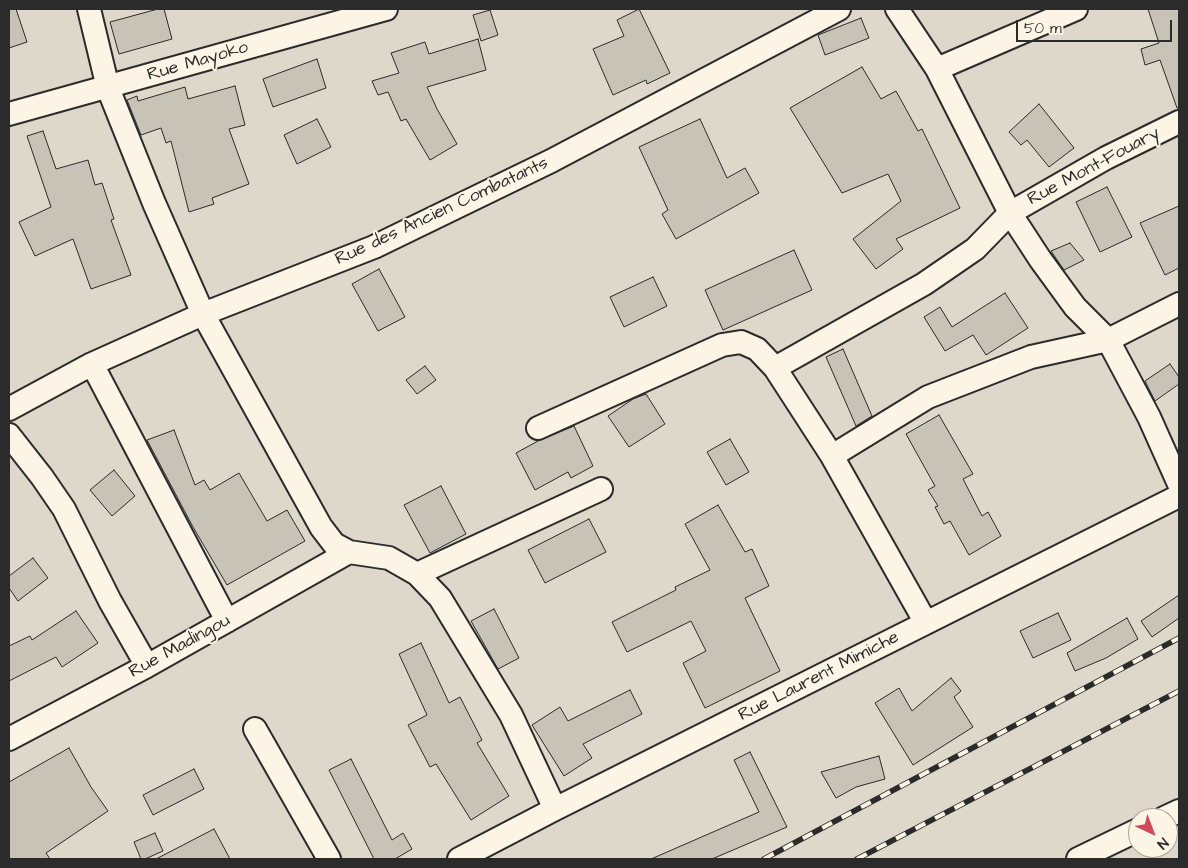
<!DOCTYPE html>
<html>
<head>
<meta charset="utf-8">
<style>
	body { margin:0 }
	#map { position:relative; width:1188px; height:868px; overflow:hidden; background:#fcf5e5; font-family:"Architects Daughter",sans-serif }
	canvas { display:block }
	.frame { position:absolute; inset:0; border:10px solid #2b2b2b; pointer-events:none }
	.north { position:absolute; left:1128px; top:808px; width:50px; height:50px; box-sizing:border-box; background:#fcf5e5; border:1px solid #a8a49b; border-radius:50%; rotate:137deg; font-size:14px; font-weight:700; line-height:20px; text-align:center; color:#2b2b2b }
	.north::after { content:''; display:block; margin:auto; width:18px; height:22px; background:#d1495b; clip-path:polygon(50% 0,100% 100%,50% 72%,0 100%) }
	.scale { position:absolute; left:1016px; top:20px; width:156px; height:22px; box-sizing:border-box; border:2px solid #2b2b2b; border-top:0; padding-left:6px; font-size:15px; line-height:18px; white-space:nowrap; color:#2b2b2b; -webkit-text-stroke:4px #fcf5e5; paint-order:stroke }
</style>
</head>
<body>
<div id="map">
<canvas width="1188" height="868"></canvas>
<div class="frame"></div>
<div class="north">N</div>
<div class="scale">50 m</div>
</div>
<script>
const ctx = document.querySelector('canvas').getContext('2d');
ctx.lineJoin = 'round';
function fill(path, color) {
  ctx.fillStyle = color;
  ctx.fill(path, 'evenodd');
}
function toPath(rows) {
  const path = new Path2D();
  for (const r of rows) {
    path.moveTo(r[0], r[1]);
    for (let i = 2; i < r.length; i += 2) path.lineTo(r[i], r[i + 1]);
  }
  return path;
}
function strokePath(path, color, width, dash) {
  ctx.strokeStyle = color;
  ctx.lineWidth = width;
  ctx.lineCap = dash ? 'butt' : 'round';
  ctx.setLineDash(dash || []);
  ctx.stroke(path);
}
function label(font, color, halo, rows, align = 'center') {
  ctx.font = font + ' "Architects Daughter",sans-serif';
  ctx.lineWidth = 4;
  ctx.setLineDash([]);
  ctx.textBaseline = 'middle';
  ctx.strokeStyle = halo;
  ctx.fillStyle = color;
  for (const [text, x, y, turn = 0] of rows) {
    ctx.save();
    ctx.translate(x, y);
    ctx.rotate((+turn || 0) * Math.PI / 180);
    ctx.textAlign = isNaN(turn) ? turn : align;
    if (halo) ctx.strokeText(text, 0, 0);
    ctx.fillText(text, 0, 0);
    ctx.restore();
  }
}
fill(toPath([
	[9,9,1179,9,1179,859,9,859],
	[1138,818,1168,818,1168,848,1138,848]
]), '#ded8ca');
const building = toPath([
	[9,9,16,9,27,42,9,48,9,9],
	[158,9,164,9,172,39,119,54,110,22,158,9],
	[639,9,670,73,647,84,646,80,613,95,593,49,624,36,617,20,639,9],
	[1148,9,1179,9,1179,108,1177,108,1160,60,1145,65,1141,49,1159,43,1148,9],
	[490,10,498,35,481,41,473,15,490,10],
	[861,18,869,38,825,55,818,35,861,18],
	[478,39,486,70,427,87,437,109,457,144,430,160,406,119,401,121,388,92,378,95,372,81,399,73,391,53,425,42,429,54,478,39],
	[317,59,326,88,273,107,263,79,317,59],
	[862,67,881,99,896,91,918,131,922,129,960,208,896,239,903,249,876,269,853,239,901,201,888,174,842,193,790,108,862,67],
	[235,86,245,125,229,129,249,184,212,198,214,204,189,212,171,141,166,143,161,128,141,135,127,100,137,96,138,101,185,87,188,99,235,86],
	[1039,104,1074,148,1049,167,1027,140,1021,145,1009,132,1039,104],
	[317,119,331,147,297,164,284,135,317,119],
	[700,119,727,178,745,168,759,193,676,239,662,214,668,210,639,147,700,119],
	[43,131,56,169,88,160,95,185,102,183,114,219,111,220,131,275,91,289,73,239,35,256,19,222,51,207,27,136,43,131],
	[1107,187,1132,237,1100,252,1076,202,1107,187],
	[1179,206,1179,268,1165,275,1140,223,1179,206],
	[1070,243,1084,260,1064,270,1051,251,1070,243],
	[794,250,812,290,723,330,705,290,794,250],
	[379,269,405,317,378,331,352,284,379,269],
	[653,277,667,306,624,327,610,297,653,277],
	[1005,293,1028,328,986,355,973,335,945,351,924,317,940,307,952,327,1005,293],
	[843,349,872,416,856,426,826,357,843,349],
	[1170,364,1179,377,1179,384,1155,401,1145,381,1170,364],
	[425,366,436,380,417,394,406,380,425,366],
	[646,394,665,424,629,447,608,416,633,399,646,394],
	[939,415,973,474,963,479,982,516,988,512,1001,536,969,555,950,521,944,524,935,507,938,506,928,490,935,486,906,434,939,415],
	[574,426,593,466,571,478,568,472,535,490,516,453,538,441,574,426],
	[174,430,195,485,204,480,210,490,239,473,267,521,287,510,305,541,227,585,193,527,147,440,174,430],
	[730,439,749,472,726,485,707,452,730,439],
	[114,470,135,496,112,516,90,490,114,470],
	[441,486,466,534,430,553,404,505,441,486],
	[718,505,745,552,752,549,769,586,745,598,780,671,705,708,683,663,706,651,691,621,627,652,612,622,676,590,675,587,710,570,685,524,718,505],
	[589,519,606,552,545,583,528,550,589,519],
	[33,558,48,578,18,601,9,588,9,576,33,558],
	[1179,595,1179,618,1152,637,1141,621,1179,595],
	[494,609,519,658,498,669,471,621,494,609],
	[76,611,98,643,62,667,56,657,9,681,9,646,30,636,32,640,76,611],
	[1058,613,1071,640,1033,658,1020,631,1058,613],
	[1127,618,1138,639,1106,658,1075,671,1067,653,1127,618],
	[421,643,449,703,460,697,482,740,477,743,509,796,471,820,436,764,430,767,408,725,427,715,399,654,421,643],
	[951,678,961,691,954,697,973,727,913,765,875,703,899,688,912,711,951,678],
	[630,690,642,714,583,744,592,758,564,776,532,725,560,707,568,721,630,690],
	[69,748,91,787,108,811,46,853,50,859,9,859,9,782,69,748],
	[750,752,787,827,712,859,651,859,759,812,734,760,750,752],
	[879,756,885,779,856,787,836,798,821,772,879,756],
	[351,759,392,840,403,833,412,849,395,859,374,859,329,770,351,759],
	[194,769,204,789,153,815,143,795,194,769],
	[214,829,230,859,156,859,214,829],
	[155,833,163,851,145,859,141,859,134,842,155,833]
]);
fill(building, '#c8c3b7');
strokePath(building, '#2b2b2b', 1);
const street = toPath([
	[89,9,108,88,154,203,203,314,321,527,334,544,349,552,389,558,417,574,440,598,511,715,555,809],
	[897,9,937,69,1010,213,1040,259,1075,307,1108,340,1149,417,1179,484],
	[937,69,1076,9],
	[9,114,386,9],
	[92,364,227,621],
	[9,409,92,364,203,314,374,247,551,161,839,9],
	[538,428,722,345,741,342,757,349,775,368],
	[9,435,42,477,64,509,110,601,147,666],
	[832,456,928,397,1031,357,1108,340,1179,304],
	[417,574,601,489],
	[926,623,832,456,775,368,924,284,975,249,1010,213,1106,158,1179,122],
	[255,729,329,859],
	[9,739,147,666,349,552],
	[1164,818,1179,811],
	[459,859,555,809,1179,496],
	[1078,859,1138,830]
]);
strokePath(street, '#2b2b2b', 26);
strokePath(street, '#fcf5e5', 22);
const rail = toPath([
	[764,859,1179,638],
	[857,859,1179,691]
]);
strokePath(rail, '#2b2b2b', 5.5);
strokePath(rail, '#fcf5e5', 4, [11]);
label('18px', '#2b2b2b', '#fcf5e5', [
	["Rue Mayoko",198,62,-16],
	["Rue Mont-Fouary",1094,167,-28],
	["Rue des Ancien Combatants",442,212,-25],
	["Rue Madingou",180,647,-29],
	["Rue Laurent Mimiche",819,677,-27]
]);
</script>
</body>
</html>
